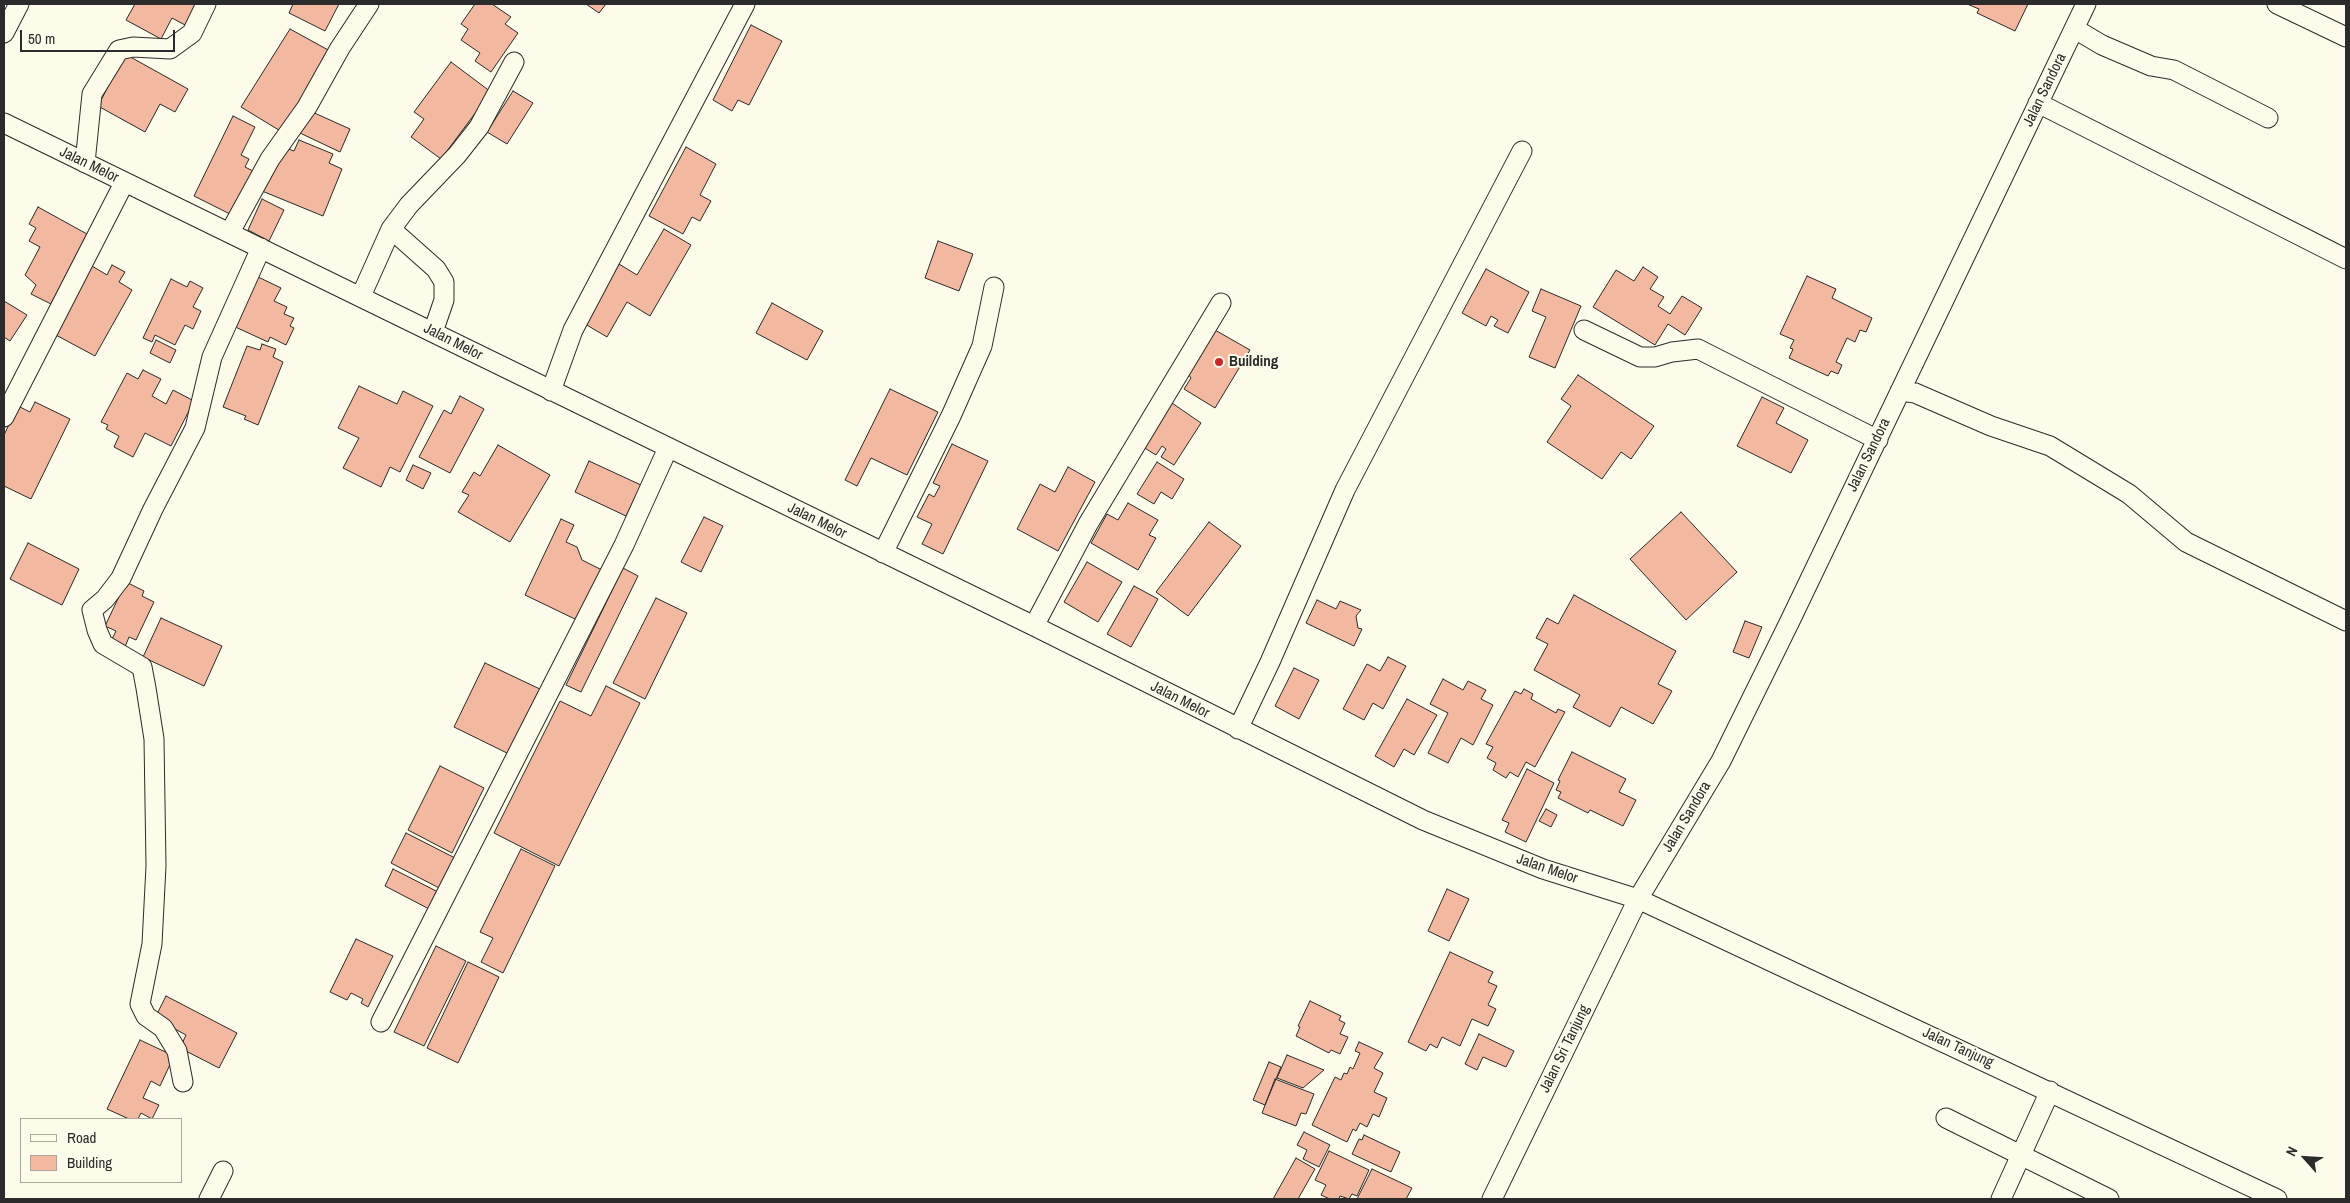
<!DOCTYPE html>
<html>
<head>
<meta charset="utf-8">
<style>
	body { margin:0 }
	#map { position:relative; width:2350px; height:1203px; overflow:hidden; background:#fdfbea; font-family:"Archivo Narrow",sans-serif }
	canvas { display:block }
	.frame { position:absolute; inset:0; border:5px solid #2b2b2b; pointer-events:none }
	.legend { position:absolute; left:20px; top:1118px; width:162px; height:65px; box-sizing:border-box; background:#fdfbea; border:1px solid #a9a89e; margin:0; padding:6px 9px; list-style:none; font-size:15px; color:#2b2b2b }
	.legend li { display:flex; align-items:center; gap:10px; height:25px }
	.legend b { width:25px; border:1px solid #a9a89e }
	.north { position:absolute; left:2280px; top:1133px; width:50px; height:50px; -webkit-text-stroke:4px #fdfbea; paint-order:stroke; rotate:296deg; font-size:14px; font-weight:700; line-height:20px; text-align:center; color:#2b2b2b }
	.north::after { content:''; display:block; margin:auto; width:18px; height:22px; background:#2b2b2b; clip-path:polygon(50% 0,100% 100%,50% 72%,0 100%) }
	.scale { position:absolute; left:20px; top:30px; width:155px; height:22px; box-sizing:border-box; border:2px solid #2b2b2b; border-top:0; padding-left:6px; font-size:15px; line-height:18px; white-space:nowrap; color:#2b2b2b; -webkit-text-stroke:4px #fdfbea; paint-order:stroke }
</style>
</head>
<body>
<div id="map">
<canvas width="2350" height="1203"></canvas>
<div class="frame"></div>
<ul class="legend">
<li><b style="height:6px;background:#fdfbea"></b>Road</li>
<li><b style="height:14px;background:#f2b8a0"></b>Building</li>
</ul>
<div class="north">N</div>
<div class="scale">50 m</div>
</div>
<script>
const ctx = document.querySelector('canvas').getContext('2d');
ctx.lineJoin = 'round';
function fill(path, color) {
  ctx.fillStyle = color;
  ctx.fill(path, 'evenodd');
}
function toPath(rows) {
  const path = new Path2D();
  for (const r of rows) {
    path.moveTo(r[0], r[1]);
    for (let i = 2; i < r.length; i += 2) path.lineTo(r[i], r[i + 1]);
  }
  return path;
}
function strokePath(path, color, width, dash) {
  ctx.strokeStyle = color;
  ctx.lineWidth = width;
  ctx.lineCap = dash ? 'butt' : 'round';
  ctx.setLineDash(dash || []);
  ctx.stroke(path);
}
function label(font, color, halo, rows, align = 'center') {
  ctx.font = font + ' "Archivo Narrow",sans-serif';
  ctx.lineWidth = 4;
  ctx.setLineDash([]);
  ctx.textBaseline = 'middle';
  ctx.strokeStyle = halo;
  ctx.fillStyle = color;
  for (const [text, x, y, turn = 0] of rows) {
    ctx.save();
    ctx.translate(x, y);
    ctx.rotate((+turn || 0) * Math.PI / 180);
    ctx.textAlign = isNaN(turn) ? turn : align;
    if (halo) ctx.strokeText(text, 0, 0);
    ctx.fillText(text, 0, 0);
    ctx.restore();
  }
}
const building = toPath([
	[135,4,196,4,185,25,172,18,161,39,126,20,135,4],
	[293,4,339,4,325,31,289,13,293,4],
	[475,4,492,4,511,17,505,24,518,33,491,72,475,61,480,53,461,40,468,29,461,24,475,4],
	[586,4,606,4,599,13,586,4],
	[1967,4,2028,4,2015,31,1977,13,1979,9,1967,4],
	[751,25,782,41,749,105,738,100,732,111,713,100,751,25],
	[290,29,330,51,282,132,241,107,290,29],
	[125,54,188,89,175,112,160,104,145,132,98,106,125,54],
	[451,62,491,92,441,159,411,137,424,119,414,112,451,62],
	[513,91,533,103,507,144,487,132,513,91],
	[310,111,350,129,340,152,300,133,310,111],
	[233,116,255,127,241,155,249,159,245,167,257,173,236,217,194,196,233,116],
	[299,140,333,154,329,163,342,169,323,216,262,191,280,146,294,151,299,140],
	[686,147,716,164,700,195,711,201,700,221,692,217,683,234,649,216,686,147],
	[262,199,284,210,269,241,248,230,262,199],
	[38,207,87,234,51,304,31,294,36,285,25,275,40,247,29,241,36,228,29,224,38,207],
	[664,229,691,245,650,316,627,302,607,337,585,324,619,264,637,275,664,229],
	[938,241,973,254,959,291,925,278,938,241],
	[112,265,125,272,119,282,132,290,95,356,54,334,92,266,107,275,112,265],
	[1643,267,1658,277,1650,289,1664,297,1658,306,1670,314,1682,296,1702,308,1685,335,1668,324,1655,345,1593,307,1616,270,1634,281,1643,267],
	[1486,269,1529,292,1508,333,1494,326,1498,320,1491,316,1486,326,1462,313,1486,269],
	[256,276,281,288,274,301,287,307,284,314,294,318,290,326,294,328,286,345,270,337,268,342,231,325,256,276],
	[1807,276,1836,289,1832,298,1872,318,1866,332,1860,330,1855,342,1847,338,1836,362,1842,365,1838,374,1831,371,1828,376,1789,358,1793,349,1790,348,1794,340,1780,334,1807,276],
	[171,279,187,287,190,281,203,288,193,307,201,311,193,329,185,325,175,345,155,335,152,342,143,338,171,279],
	[1541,289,1581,306,1555,368,1529,357,1546,317,1532,311,1541,289],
	[4,301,27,315,10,341,4,337,4,301],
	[772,303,823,331,807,360,756,333,772,303],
	[1215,330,1250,350,1215,408,1184,389,1191,378,1188,374,1215,330],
	[156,340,176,350,170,363,150,353,156,340],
	[262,344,276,349,273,357,283,362,258,425,244,419,246,416,223,407,247,346,260,350,262,344],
	[143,370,161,379,152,396,166,404,173,390,194,401,171,446,145,433,133,457,114,447,119,436,106,429,108,425,101,422,127,373,138,379,143,370],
	[1578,375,1654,426,1631,459,1621,452,1602,479,1547,442,1571,406,1561,399,1578,375],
	[359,386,397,404,403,391,433,406,400,472,390,467,381,487,343,468,359,438,338,428,359,386],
	[890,389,938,412,907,475,871,458,857,486,845,480,890,389],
	[460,396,484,409,450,473,419,457,444,410,451,414,460,396],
	[1762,397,1784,408,1776,423,1808,440,1791,473,1737,446,1762,397],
	[35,402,70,419,31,499,4,486,4,435,18,406,30,412,35,402],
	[1172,403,1201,423,1174,465,1161,457,1166,449,1162,446,1156,455,1143,447,1172,403],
	[952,444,988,461,943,554,922,544,932,524,917,517,929,494,934,497,940,486,933,483,952,444],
	[498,445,550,475,510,542,458,512,469,495,462,492,474,472,480,476,498,445],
	[589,461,641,485,626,516,575,492,589,461],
	[1157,462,1184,479,1172,499,1161,492,1154,504,1137,494,1157,462],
	[413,465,431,473,423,489,406,480,413,465],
	[1068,467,1095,482,1058,551,1017,529,1040,484,1055,492,1068,467],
	[1128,503,1158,520,1149,535,1156,538,1138,570,1091,543,1107,514,1118,520,1128,503],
	[1681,512,1737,572,1686,620,1630,559,1681,512],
	[704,517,723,526,701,572,681,562,704,517],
	[561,519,574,525,566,542,577,547,582,560,602,570,577,620,525,595,561,519],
	[1209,522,1241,546,1188,616,1156,592,1209,522],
	[28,543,79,569,62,605,10,579,28,543],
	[1087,562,1122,582,1098,622,1064,602,1087,562],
	[623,568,638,576,581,692,566,685,623,568],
	[126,582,144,591,142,596,154,602,136,640,129,637,125,647,111,641,116,631,105,626,126,582],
	[1134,586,1158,599,1131,647,1107,634,1134,586],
	[1574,595,1676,651,1658,684,1672,691,1653,724,1621,707,1610,727,1573,707,1580,695,1534,670,1548,644,1536,638,1547,618,1558,624,1574,595],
	[656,598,687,613,645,699,613,683,656,598],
	[1317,600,1336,609,1340,601,1361,610,1356,616,1358,628,1362,629,1354,646,1306,623,1317,600],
	[161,618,222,646,204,686,143,657,161,618],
	[1745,621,1762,627,1749,658,1733,652,1745,621],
	[1388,657,1406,666,1383,709,1373,703,1364,720,1343,709,1367,664,1380,671,1388,657],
	[485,663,542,690,511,755,454,727,485,663],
	[1294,668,1319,680,1299,719,1275,706,1294,668],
	[1443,679,1463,690,1468,681,1486,690,1481,699,1493,705,1473,745,1461,738,1448,763,1428,753,1448,713,1430,704,1443,679],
	[606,686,640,703,559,866,494,833,560,701,591,716,606,686],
	[1524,689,1533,694,1531,699,1556,713,1558,709,1565,712,1535,767,1526,762,1518,777,1510,772,1506,778,1493,770,1496,763,1487,758,1493,747,1486,744,1515,691,1521,694,1524,689],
	[1407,699,1437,715,1414,755,1404,749,1394,767,1375,756,1407,699],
	[1572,752,1626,779,1619,792,1636,800,1623,826,1590,810,1588,813,1558,798,1561,792,1556,790,1560,781,1558,780,1572,752],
	[440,766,484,788,452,853,408,830,440,766],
	[1527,769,1554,783,1526,842,1505,832,1509,823,1502,820,1527,769],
	[1546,809,1557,815,1551,827,1539,821,1546,809],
	[406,833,459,860,443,890,391,863,406,833],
	[521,849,555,866,503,973,481,962,493,938,480,932,521,849],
	[393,869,440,893,431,910,385,886,393,869],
	[1447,889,1469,899,1449,941,1428,931,1447,889],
	[356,939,393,956,368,1007,361,1003,363,999,351,993,347,1000,330,992,356,939],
	[436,946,466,961,424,1046,394,1032,436,946],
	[1450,952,1493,972,1488,982,1497,986,1488,1005,1496,1009,1488,1026,1472,1019,1460,1046,1442,1037,1437,1048,1430,1044,1426,1051,1408,1042,1450,952],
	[468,962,499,977,458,1063,427,1048,468,962],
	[166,996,237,1033,219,1068,180,1048,186,1035,155,1018,166,996],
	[1310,1001,1341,1016,1339,1020,1345,1023,1340,1034,1348,1037,1340,1054,1331,1050,1329,1053,1296,1036,1300,1027,1298,1026,1310,1001],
	[1479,1034,1514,1051,1506,1067,1483,1057,1477,1070,1465,1064,1479,1034],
	[140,1040,174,1056,160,1086,151,1081,143,1098,159,1105,152,1119,141,1113,138,1119,129,1119,107,1109,140,1040],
	[1359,1042,1383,1053,1374,1068,1383,1073,1374,1092,1387,1098,1379,1117,1373,1114,1367,1127,1360,1123,1356,1131,1353,1129,1347,1142,1312,1125,1335,1077,1341,1080,1344,1073,1347,1074,1350,1067,1353,1069,1360,1053,1355,1051,1359,1042],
	[1287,1055,1324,1070,1303,1088,1277,1078,1287,1055],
	[1269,1062,1281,1067,1265,1105,1253,1100,1269,1062],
	[1275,1079,1314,1094,1306,1114,1301,1113,1296,1126,1262,1113,1275,1079],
	[1304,1132,1330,1145,1319,1167,1303,1159,1307,1150,1297,1145,1304,1132],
	[1364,1135,1400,1152,1391,1172,1352,1154,1359,1139,1362,1140,1364,1135],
	[1329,1151,1369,1170,1357,1196,1352,1194,1349,1199,1340,1196,1339,1199,1330,1199,1321,1195,1326,1185,1315,1180,1329,1151],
	[1296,1158,1315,1169,1298,1199,1273,1199,1296,1158],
	[1372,1169,1412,1188,1406,1199,1357,1199,1372,1169]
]);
fill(building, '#f2b8a0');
strokePath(building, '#2b2b2b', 1);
const minor = toPath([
	[2277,4,2346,37],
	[2075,29,2102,45,2151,66,2174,70,2268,118],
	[4,33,19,4],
	[2038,103,2346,259],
	[4,123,1034,626,1423,820,1543,869,1638,899,2277,1199],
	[85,163,92,94,119,50,133,47,170,49,192,33,206,4],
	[391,229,436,269,444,282,444,300,433,332],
	[230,232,270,159,307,107,340,48,369,4],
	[361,296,391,229,409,205,457,155,479,127,514,62],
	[1584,330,1640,357,1655,357,1672,352,1698,349,1878,440],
	[551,391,573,330,745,4],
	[1900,391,1915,393,1991,426,2050,446,2129,494,2186,542,2346,621],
	[4,417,124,183],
	[883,553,951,416,982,346,994,287],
	[1034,626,1088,524,1221,303],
	[1238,729,1270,662,1345,490,1522,151],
	[381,1022,624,545,668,448],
	[183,1082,177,1051,163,1028,146,1016,140,1004,152,944,156,866,154,739,146,688,142,667,103,644,97,630,92,610,105,599,121,578,153,509,195,428,212,357,261,248],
	[1946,1118,2109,1199],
	[209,1199,223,1171],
	[1492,1199,1638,899,1721,761,1789,623,2086,4],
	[2001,1199,2050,1091]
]);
strokePath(minor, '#2b2b2b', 21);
strokePath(minor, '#fdfbea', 19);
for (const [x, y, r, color] of [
	[1219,362,5,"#c62828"]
]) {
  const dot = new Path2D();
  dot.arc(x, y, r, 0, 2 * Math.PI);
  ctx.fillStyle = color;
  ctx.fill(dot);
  strokePath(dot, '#fdfbea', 2);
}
label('15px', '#2b2b2b', '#fdfbea', [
	["Jalan Sandora",2045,90,-64],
	["Jalan Melor",89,165,26],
	["Jalan Melor",453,342,27],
	["Jalan Sandora",1869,455,-64],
	["Jalan Melor",817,521,26],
	["Jalan Melor",1180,700,27],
	["Jalan Sandora",1687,817,-59],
	["Jalan Melor",1547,869,19],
	["Jalan Tanjung",1958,1048,25],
	["Jalan Sri Tanjung",1565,1049,-64]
]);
label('bold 15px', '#2b2b2b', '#fdfbea', [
	["Building",1229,362]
], 'left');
</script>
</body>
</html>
